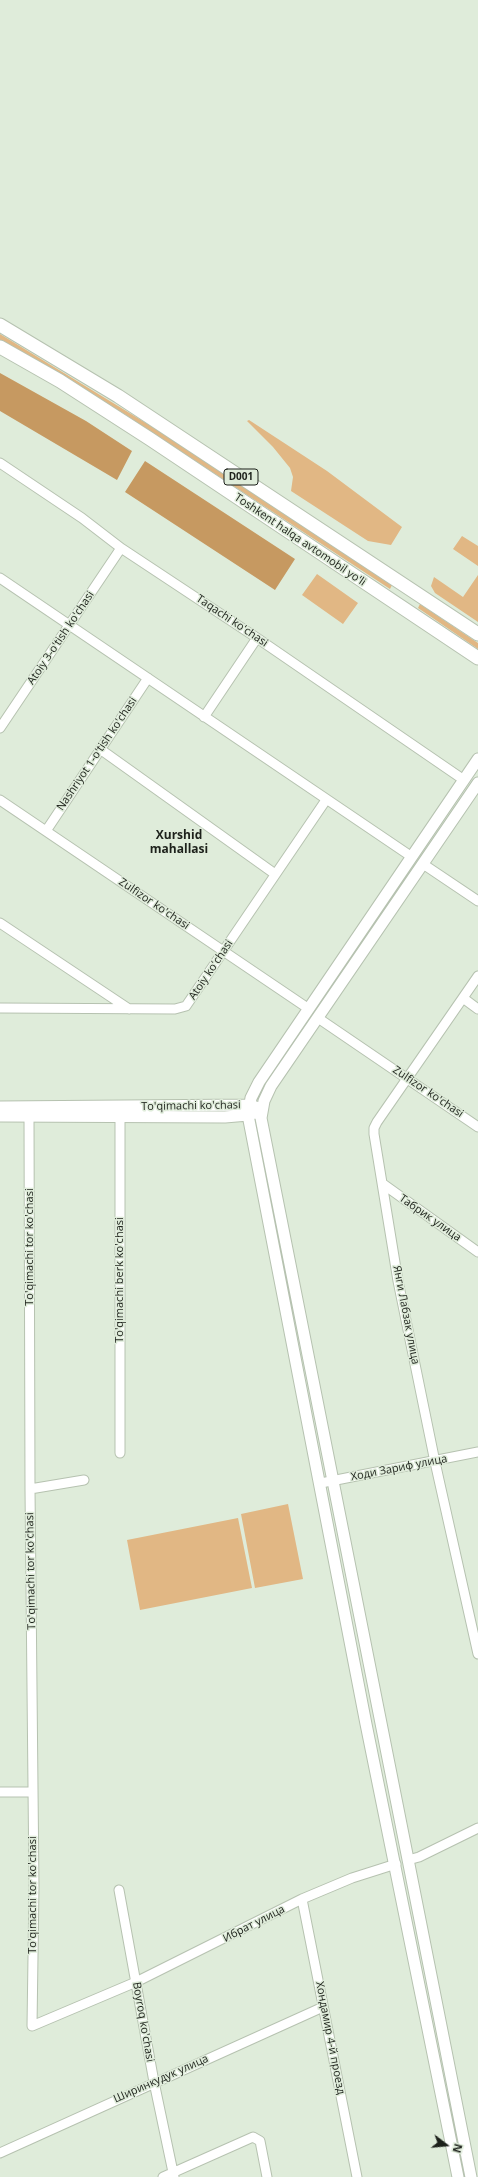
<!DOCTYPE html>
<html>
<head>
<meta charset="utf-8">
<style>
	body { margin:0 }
	#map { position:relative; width:478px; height:2177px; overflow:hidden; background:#dfecda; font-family:"Open Sans",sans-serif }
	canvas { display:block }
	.north { position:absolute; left:426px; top:2125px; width:40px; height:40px; -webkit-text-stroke:3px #dfecda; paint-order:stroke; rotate:106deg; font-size:11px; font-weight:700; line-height:16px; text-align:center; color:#1d211b }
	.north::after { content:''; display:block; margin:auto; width:14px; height:18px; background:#1d211b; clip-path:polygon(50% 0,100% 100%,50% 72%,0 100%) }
</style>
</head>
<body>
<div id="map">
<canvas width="478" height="2177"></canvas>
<div class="north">N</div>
</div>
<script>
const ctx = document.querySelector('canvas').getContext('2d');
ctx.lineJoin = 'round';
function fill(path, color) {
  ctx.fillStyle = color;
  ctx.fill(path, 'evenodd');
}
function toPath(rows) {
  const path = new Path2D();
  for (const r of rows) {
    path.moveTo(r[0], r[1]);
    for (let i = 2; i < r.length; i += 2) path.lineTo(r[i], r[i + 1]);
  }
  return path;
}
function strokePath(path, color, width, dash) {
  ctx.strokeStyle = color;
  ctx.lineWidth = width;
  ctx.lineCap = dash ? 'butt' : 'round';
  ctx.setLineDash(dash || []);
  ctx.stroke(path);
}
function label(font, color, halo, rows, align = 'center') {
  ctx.font = font + ' "Open Sans",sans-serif';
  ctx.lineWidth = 3;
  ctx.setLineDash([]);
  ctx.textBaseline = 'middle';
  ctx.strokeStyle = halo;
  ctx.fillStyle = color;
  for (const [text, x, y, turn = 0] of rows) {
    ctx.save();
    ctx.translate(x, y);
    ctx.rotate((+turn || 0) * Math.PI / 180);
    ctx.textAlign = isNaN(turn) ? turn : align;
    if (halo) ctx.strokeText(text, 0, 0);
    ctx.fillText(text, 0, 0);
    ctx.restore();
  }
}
fill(toPath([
	[0,334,164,434,392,585,390,589,124,414,0,340],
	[249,420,327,471,402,527,391,545,368,541,291,491,293,477,290,468,273,447,247,421],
	[462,536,478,546,478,566,453,549],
	[317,574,358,603,343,624,302,595],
	[478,575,478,622,435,593,431,586,434,577,463,597],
	[420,604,478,643,478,649,418,608],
	[288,1504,303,1579,255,1588,241,1514],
	[238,1518,252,1588,140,1610,127,1540]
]), '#e1b784');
fill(toPath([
	[0,373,86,421,132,451,117,480,0,411],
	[145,461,295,559,275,590,125,492]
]), '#c69961');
const minor = toPath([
	[0,463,82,518,121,548,257,638,464,780],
	[0,578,412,857],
	[204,717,257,638],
	[0,728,121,548],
	[100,749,275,874],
	[0,800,309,1009],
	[46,831,148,678],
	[423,864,478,901],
	[0,923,129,1009],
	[478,976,377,1122,374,1128,374,1134,398,1281,435,1462,478,1654],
	[463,998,478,1009],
	[0,1008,175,1009,186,1006,326,800],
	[318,1018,478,1127],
	[29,1116,30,1489,34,1887,32,2026,136,1982,302,1899,352,1878,396,1864],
	[383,1184,478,1252],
	[120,1453,120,1110],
	[321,1483,478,1452],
	[30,1489,84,1480],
	[0,1792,33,1792],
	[408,1860,419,1857,478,1828],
	[119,1890,154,2082,174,2177],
	[302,1899,357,2177],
	[0,2153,323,2007],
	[163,2177,253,2137,260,2141,267,2177]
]);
const major = toPath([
	[0,1107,249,1105,256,1107],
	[0,1116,225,1117,248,1115,255,1113],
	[458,2177,366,1724,248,1115,251,1098,259,1082,478,759],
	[471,2177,261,1118,264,1101,271,1086,478,783]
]);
const highway = toPath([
	[0,325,118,396,478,634],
	[0,347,60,381,150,439,478,658]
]);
strokePath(minor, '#b6c2b0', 11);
strokePath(major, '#b6c2b0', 13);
strokePath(highway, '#b6c2b0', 15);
strokePath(minor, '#fff', 9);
strokePath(major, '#fff', 11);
strokePath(highway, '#fff', 13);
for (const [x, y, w] of [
	[241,477,34]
]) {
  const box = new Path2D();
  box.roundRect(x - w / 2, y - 8, w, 16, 3);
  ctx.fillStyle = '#dfecda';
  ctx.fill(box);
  strokePath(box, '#1d211b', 1);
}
label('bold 10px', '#1d211b', null, [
	["D001",241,477]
]);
label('11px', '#1d211b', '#dfecda', [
	["Toshkent halqa avtomobil yo'li",300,540,34],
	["Taqachi koʻchasi",232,621,34],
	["Atoiy 3-o'tish ko'chasi",61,638,-56],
	["Nashriyot 1-o'tish ko'chasi",97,754,-56],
	["Zulfizor ko'chasi",154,904,34],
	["Atoiy koʻchasi",211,970,-56],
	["Zulfizor ko'chasi",428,1092,34],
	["To'qimachi ko'chasi",191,1106,-1],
	["Табрик улица",430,1218,35],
	["To'qimachi tor ko'chasi",30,1247,-90],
	["To'qimachi berk ko'chasi",120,1280,-90],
	["Янги Лабзак улица",406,1315,79],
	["Ходи Зариф улица",399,1468,-11],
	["To'qimachi tor ko'chasi",31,1571,-91],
	["To'qimachi tor ko'chasi",33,1895,-90],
	["Ибрат улица",254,1924,-27],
	["Boyroq ko'chasi",143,2022,80],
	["Хондамир 4-й проезд",330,2038,79],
	["Ширинкудук улица",161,2079,-24]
]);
label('bold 12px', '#1d211b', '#dfecda', [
	["Xurshid",179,836],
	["mahallasi",179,850]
]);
</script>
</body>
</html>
